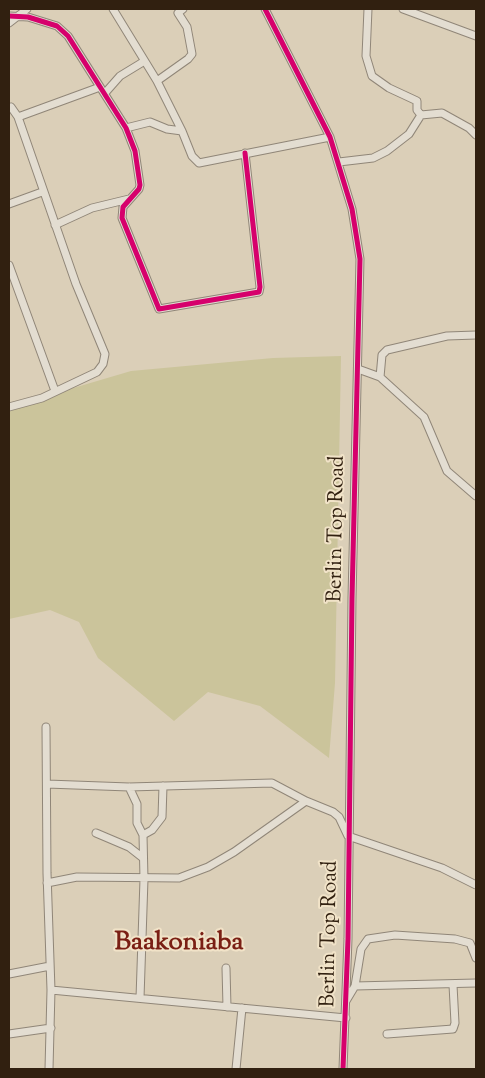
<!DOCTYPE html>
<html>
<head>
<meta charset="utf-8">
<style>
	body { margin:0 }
	#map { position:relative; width:485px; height:1078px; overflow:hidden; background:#dbcfb8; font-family:"Sorts Mill Goudy",serif }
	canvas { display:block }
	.frame { position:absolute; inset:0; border:10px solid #312010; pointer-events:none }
</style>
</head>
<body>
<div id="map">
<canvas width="485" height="1078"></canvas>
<div class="frame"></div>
</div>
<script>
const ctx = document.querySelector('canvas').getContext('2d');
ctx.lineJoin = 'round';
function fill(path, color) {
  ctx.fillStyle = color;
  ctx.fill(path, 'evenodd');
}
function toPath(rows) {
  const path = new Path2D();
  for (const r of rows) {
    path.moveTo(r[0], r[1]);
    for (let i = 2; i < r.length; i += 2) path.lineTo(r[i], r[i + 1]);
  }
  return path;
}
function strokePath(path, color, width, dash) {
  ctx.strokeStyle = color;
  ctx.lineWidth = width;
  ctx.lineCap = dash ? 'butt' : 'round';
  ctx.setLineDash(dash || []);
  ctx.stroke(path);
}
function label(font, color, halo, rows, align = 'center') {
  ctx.font = font + ' "Sorts Mill Goudy",serif';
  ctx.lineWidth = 4;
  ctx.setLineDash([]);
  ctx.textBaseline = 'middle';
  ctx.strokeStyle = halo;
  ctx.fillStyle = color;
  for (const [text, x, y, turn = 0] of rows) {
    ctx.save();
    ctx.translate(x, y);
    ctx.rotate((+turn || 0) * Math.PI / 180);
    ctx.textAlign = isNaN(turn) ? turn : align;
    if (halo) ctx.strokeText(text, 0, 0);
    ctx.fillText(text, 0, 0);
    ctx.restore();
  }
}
fill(toPath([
	[341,356,335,683,329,758,260,706,208,692,174,721,98,658,79,622,50,610,9,619,9,407,131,371,273,358]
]), '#cbc49b');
const minor = toPath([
	[113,9,157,81,188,59,192,54,187,27,178,13,183,9],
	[265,9,330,137,352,209,360,259,352,598,348,939,343,1069],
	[368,9,366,56,372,76,389,88,417,101,417,110,421,115,442,113,469,128,476,135],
	[403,9,476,36],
	[9,16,28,17,57,26,68,36,126,128,135,151,140,185,139,189,123,207,122,218,159,309,259,292,260,287,245,153],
	[9,23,27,9],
	[157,81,182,131],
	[105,93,120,76,143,62],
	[11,107,18,117,100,87],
	[126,128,150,122,167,129,182,131,192,156,199,163,330,137],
	[339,162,373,158,387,151,409,134,421,115],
	[9,204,42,192],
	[55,225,92,208,129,199],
	[9,265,55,391],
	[358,369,380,377,424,417,447,471,476,496],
	[380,377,382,355,387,350,447,336,476,335],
	[9,407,42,398,97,372,103,364,105,354,76,284,18,117],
	[46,727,47,873,51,990,49,1069],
	[47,784,129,787,272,783,306,801,234,852,208,867,179,878,77,877,47,883],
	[129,787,137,804,137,823,143,835,152,830,162,817,163,786],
	[306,801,333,812,339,817,348,836,442,868,476,885],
	[96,833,129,847,143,858],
	[226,968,227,1007],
	[9,974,50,966],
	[355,986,476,983],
	[51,990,346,1018],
	[140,998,144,879,143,835],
	[346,1001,355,986,361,949,368,939,395,935,455,939,470,943,476,958],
	[9,1034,51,1028],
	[387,1034,453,1029,455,1023,453,985],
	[236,1069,242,1008]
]);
strokePath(minor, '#908678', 9);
strokePath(minor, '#e3ddd1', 7);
strokePath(toPath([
	[265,9,330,137,352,209,360,259,352,598,348,939,343,1069],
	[9,16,28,17,57,26,68,36,126,128,135,151,140,185,139,189,123,207,122,218,159,309,259,292,260,287,245,153]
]), '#d6006c', 5);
label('21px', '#312010', '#f1e3c8', [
	["Berlin Top Road",338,529,-89],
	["Berlin Top Road",331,934,-89]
]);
label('bold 26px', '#7a1f14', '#f1e3c8', [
	["Baakoniaba",179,945]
]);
</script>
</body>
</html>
